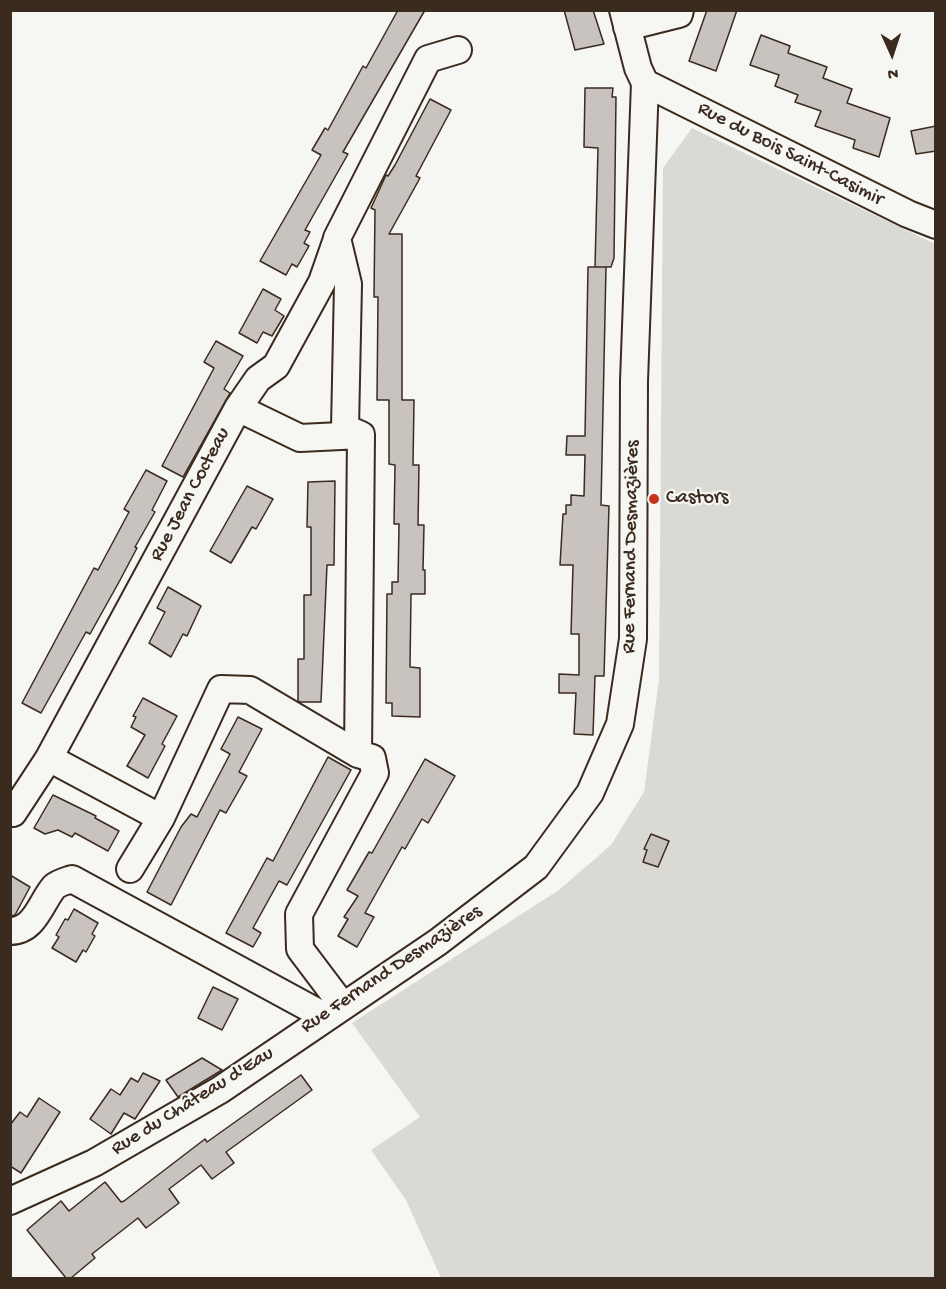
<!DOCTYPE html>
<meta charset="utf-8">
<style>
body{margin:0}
#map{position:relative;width:946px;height:1289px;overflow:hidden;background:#f6f6f2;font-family:"Gochi Hand",sans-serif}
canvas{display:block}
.frame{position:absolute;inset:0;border:12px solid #3b2a1e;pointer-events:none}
.north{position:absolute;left:862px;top:24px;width:60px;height:60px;-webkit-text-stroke:4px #f6f6f2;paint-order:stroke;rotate:177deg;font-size:16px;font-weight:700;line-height:24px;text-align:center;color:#3b2a1e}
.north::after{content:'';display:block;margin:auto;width:21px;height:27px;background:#3b2a1e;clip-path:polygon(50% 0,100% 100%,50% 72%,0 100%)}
</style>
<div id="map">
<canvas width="946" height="1289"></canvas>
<div class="frame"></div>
<div class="north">N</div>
</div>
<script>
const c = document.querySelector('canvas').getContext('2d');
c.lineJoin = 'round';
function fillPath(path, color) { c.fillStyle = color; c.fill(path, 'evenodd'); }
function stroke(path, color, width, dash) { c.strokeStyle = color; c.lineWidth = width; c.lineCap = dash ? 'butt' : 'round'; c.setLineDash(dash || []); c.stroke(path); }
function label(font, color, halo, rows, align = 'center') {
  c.font = font + ' "Gochi Hand",sans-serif'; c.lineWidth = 4.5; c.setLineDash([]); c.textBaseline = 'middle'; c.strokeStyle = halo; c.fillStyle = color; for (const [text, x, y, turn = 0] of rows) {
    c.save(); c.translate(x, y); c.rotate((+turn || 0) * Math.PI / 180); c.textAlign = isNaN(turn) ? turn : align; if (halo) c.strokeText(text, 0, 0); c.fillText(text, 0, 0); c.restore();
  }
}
const green = new Path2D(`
 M692,128l243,116v1034h-494l-35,-78 -35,-50 49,-33 -68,-94 207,-133 52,-45 33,-53 15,-112 4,-512z`);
const building = new Path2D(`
 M398,10h27l-82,142 5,2 -43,76 5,2 -6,11 5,3 -12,21 -5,-3 -6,11 -26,-14 61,-106 -9,-5 13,-22 3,2 35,-64 3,2z
 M564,10h29l11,34 -29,6z
 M707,10h30l-21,61 -27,-10z
 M761,35l29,11 -2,7 39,14 -4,11 29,11 -5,14 43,15 -11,39 -26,-9 2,-8 -40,-14 6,-15 -26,-9 3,-7 -23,-9 4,-11 -29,-10z
 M585,88h28l-1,9h4l-2,161 -3,9h-16h11l-5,238 8,1 -5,170h-9l-2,59 -19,-1 2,-41h-17v-19l20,1v-41h-8l2,-69h-13l3,-51h3v-9h5v-10l13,1 1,-41h-19l1,-19h18l3,-169h7l3,-119 -14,-1z
 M430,99l21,11 -35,66 4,2 -31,56h13v166h12l-1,65h6l-1,60h6l-1,45h2v24h-14l-1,73 10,1v49l-28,-1v-13h-6l1,-109h5v-12h6l1,-58h-5l1,-59 -6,-1v-64h-12l1,-103h-4l1,-87 -4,-2 15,-33 2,1 7,-11z
 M936,126v25l-20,3 -5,-23z
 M263,289l18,10 -6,11 9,6 -12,20 -9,-4 -6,11 -18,-10z
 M216,341l27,15 -19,33 6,4 -47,84 -21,-11 52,-98 -10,-6z
 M146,470l21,11 -15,29 3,2 -20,35 2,1 -18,34 -29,52 -4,-2 -45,81 -19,-10 72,-135 4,2 31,-58 -5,-3z
 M335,481l-1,84h-7l-6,137h-21l-2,-1v-42h6v-64h7v-68h-4l1,-45z
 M247,486l26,13 -17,30 -4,-2 -21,36 -21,-12z
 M168,587l33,19 -14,30 -4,-2 -12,23 -22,-14 16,-31 -8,-4z
 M143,698l34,18 -15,28 3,2 -17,32 -21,-12 18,-31 -14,-8 5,-10 -3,-1z
 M238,717l24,12 -23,43 8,4 -21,37 -6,-3 -49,95 -24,-13 34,-65 10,-13 6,3 33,-63 -9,-5z
 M328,757l23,13 -64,115 -8,-4 -26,47 8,5 -8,14 -27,-14 41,-75 6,3z
 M425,759l30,17 -27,47 -6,-4 -17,30 -3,-2 -37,66 9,4 -17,30 -19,-11 10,-17 -4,-2 14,-21 -11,-6 22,-38 3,1z
 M53,795l43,21 -1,2 24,13 -11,20 -33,-18 -3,4 -14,-7 -13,4 -11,-6z
 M651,834l18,7 -11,26 -15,-5 4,-12 -3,-1z
 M10,875l20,12 -15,28 -5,1z
 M74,909l24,14 -6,11 3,2 -9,16 -3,-2 -7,12 -24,-14 7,-11 -3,-2 9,-16 3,1z
 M213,987l25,12 -16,31 -24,-12z
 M202,1058l20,12 -44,27 -12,-17z
 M143,1073l17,8 -25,38 -11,-6 -13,21 -21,-15 21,-30 9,6 11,-17 7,4z
 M301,1075l11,15 -86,62 8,11 -22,16 -11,-14 -32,24 10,14 -33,25 -8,-10 -46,36 3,4 -24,20h-5l-39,-48 34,-29 8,10 36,-29 16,20 3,-1 81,-62 2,3z
 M39,1098l21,14 -39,61 -11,-7v-41l10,-13 7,5z`);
const minor = new Path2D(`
 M627,27l52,-13 1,-4
 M645,83l263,131 28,11
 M238,408l62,30 61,-3
 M49,758l112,60
 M13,813l36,-55 189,-350 20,-29 18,-13 46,-84 15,-43
 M130,869l31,-51 60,-129 29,1 108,64
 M10,931c25,0 31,-29 44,-44 4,-4 12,-6 18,-8l254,138
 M343,1006l-43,-57 -1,-35 76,-141 -3,-15 -14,-4 3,-319 -16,-7 3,-144 -11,-46 91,-179 30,-9
 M10,1201l84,-38 126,-73 218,-148 98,-75 54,-74 30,-69 13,-85 1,-258 11,-298 -7,-15 -15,-58`);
const markers = [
 [654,499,6,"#c8321e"]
];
const streetNames = [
 ["Rue du Bois Saint-Casimir",790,155,27],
 ["Rue Jean Cocteau",191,495,-62],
 ["Rue Fernand Desmazières",632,547,-89],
 ["Rue Fernand Desmazières",392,970,-34],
 ["Rue du Château d'Eau",193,1102,-32]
];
const poiNames = [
 ["Castors",666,499]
];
fillPath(green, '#dad9d3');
fillPath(building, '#c8c3be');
stroke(building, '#3b2a1e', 1.5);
stroke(minor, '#3b2a1e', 30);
stroke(minor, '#f6f6f2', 26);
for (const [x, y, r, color] of markers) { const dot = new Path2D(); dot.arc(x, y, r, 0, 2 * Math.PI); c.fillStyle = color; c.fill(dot); stroke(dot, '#f6f6f2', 2); }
label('20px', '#3b2a1e', '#f6f6f2', streetNames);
label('20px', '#3b2a1e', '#f6f6f2', poiNames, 'left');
</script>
